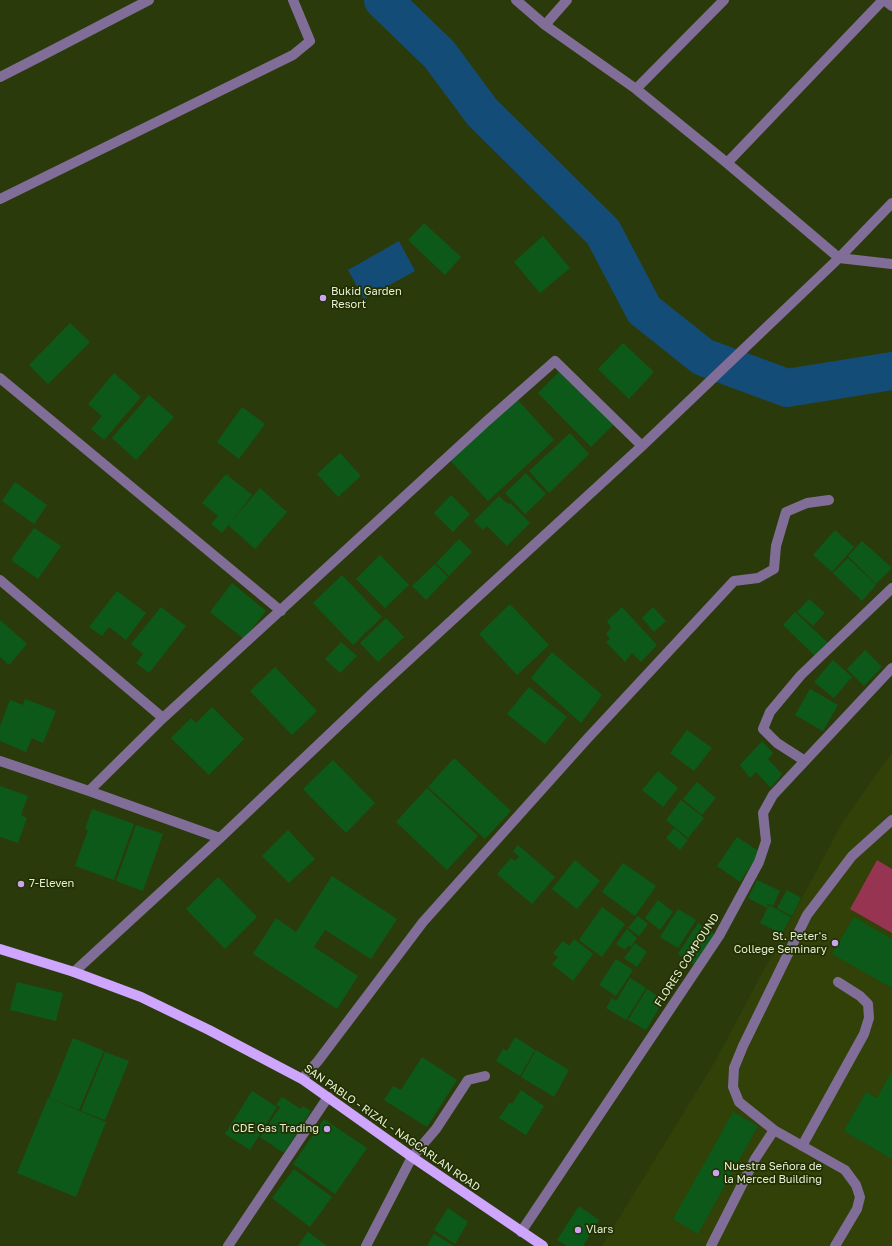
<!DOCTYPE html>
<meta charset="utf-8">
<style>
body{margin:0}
canvas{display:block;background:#2b3a0b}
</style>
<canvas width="892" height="1246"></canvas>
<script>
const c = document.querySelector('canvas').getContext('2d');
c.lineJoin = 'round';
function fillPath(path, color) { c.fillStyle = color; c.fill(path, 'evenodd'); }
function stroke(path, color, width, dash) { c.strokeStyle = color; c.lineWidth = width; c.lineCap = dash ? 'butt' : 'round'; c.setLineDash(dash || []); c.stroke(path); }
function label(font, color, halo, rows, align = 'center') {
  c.font = font + ' "Golos Text",sans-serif'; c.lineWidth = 3.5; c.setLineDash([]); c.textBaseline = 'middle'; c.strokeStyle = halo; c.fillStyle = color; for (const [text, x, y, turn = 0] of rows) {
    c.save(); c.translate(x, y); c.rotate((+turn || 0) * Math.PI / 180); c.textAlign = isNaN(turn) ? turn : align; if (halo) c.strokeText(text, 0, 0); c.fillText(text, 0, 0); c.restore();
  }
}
const built = new Path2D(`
 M892,752v494h-290l114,-186 125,-235z`);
const green = new Path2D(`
 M877,860l15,9v64l-42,-24z`);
const water = new Path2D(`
 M399,241l16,30 -51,28 -16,-29z`);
const river = new Path2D(`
 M383,0l56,54 43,58 121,120 41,78 59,47 84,31 105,-17`);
const building = new Path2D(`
 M424,223l37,34 -16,18 -37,-35z
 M543,236l27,32 -30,25 -26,-31z
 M70,323l20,19 -42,42 -19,-19z
 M623,343l31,29 -25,27 -31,-30z
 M561,370l53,54 -23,23 -53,-54z
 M114,373l27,24 -37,43 -13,-11 11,-13 -14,-12z
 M149,395l25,22 -38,43 -24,-22z
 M517,399l37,41 -66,61 -38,-41z
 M242,407l23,17 -26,35 -22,-17z
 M570,433l19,21 -40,39 -20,-22z
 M340,453l21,23 -23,21 -21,-23z
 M526,473l20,21 -21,20 -20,-21z
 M226,474l26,21 -30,38 -11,-9 7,-8 -16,-13z
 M15,482l32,23 -13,19 -32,-23z
 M260,488l27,24 -32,37 -27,-24z
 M451,495l19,19 -17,18 -19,-19z
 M499,496l9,8 2,-1 20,20 -23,23 -20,-20 -4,4 -9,-9z
 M34,528l27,18 -23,33 -27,-19z
 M835,530l19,17 -22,25 -19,-17z
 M459,539l13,13 -23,24 -13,-13z
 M862,541l30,27 -16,16 -28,-28z
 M380,555l29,30 -24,23 -29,-29z
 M848,558l28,27 -14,16 -29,-28z
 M435,564l13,13 -22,23 -14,-14z
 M342,575l40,42 -29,28 -40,-42z
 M232,583l34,28 -22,28 -34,-27z
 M117,591l29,22 -20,27 -17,-13 -7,9 -13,-9z
 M809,599l16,14 -12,13 -16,-14z
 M510,604l39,41 -32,30 -38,-41z
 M161,607l25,19 -37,47 -13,-10 7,-9 -12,-10z
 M622,607l35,38 -16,17 -9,-9 -7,9 -19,-20 4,-3 -4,-5 5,-6 -4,-7z
 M653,607l13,14 -12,11 -12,-14z
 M795,612l33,31 -13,13 -32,-31z
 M386,618l18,19 -26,25 -18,-19z
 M0,620l27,24 -18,21 -9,-8z
 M341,642l16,14 -17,17 -15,-14z
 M865,650l17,17 -18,19 -17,-17z
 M552,652l50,43 -21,28 -50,-45z
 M833,660l19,17 -18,21 -20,-16z
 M275,667l42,44 -25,24 -42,-44z
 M529,687l38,30 -22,27 -38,-30z
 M810,689l28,16 -15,26 -28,-16z
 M25,699l31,12 -13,32 -11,-5 -6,14 -26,-11v-15l10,-26 13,5z
 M212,707l32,32 -35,36 -38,-37 20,-20 5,5z
 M687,730l25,18 -18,23 -24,-18z
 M762,741l11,12 -5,6 14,15 -11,14 -15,-16 -6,6 -10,-13z
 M454,758l57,53 -26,28 -57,-52z
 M333,760l42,43 -29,30 -43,-44z
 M658,771l20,17 -15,19 -21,-17z
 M697,782l19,16 -14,17 -19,-16z
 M0,786l28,10 -7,19 6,3 -9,25 -18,-6z
 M427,788l51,48 -31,34 -51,-48z
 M681,800l23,18 -16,20 -22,-18z
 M92,809l42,15 -20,56 -39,-14 13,-36 -3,-1z
 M136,825l27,9 -20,57 -27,-10z
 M674,828l14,12 -8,10 -14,-12z
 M288,830l27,29 -26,24 -27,-27z
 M737,837l23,15 -20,30 -23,-16z
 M518,845l37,32 -23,27 -35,-30 14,-16 4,3 4,-4 -6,-6z
 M575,860l25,21 -23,28 -25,-20z
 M623,863l33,23 -21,30 -33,-24z
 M332,876l65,43 -26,40 -46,-29 -11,17 44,29 -21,33 -84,-55 23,-36 20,14z
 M218,877l39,40 -32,32 -39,-40z
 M757,880l23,11 -7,15 -7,-3 2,2 -1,3 -19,-10z
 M787,890l14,8 -9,18 -15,-8z
 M658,900l15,12 -13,18 -15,-12z
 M769,905l22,12 -9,17 -22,-11z
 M602,907l23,17 -23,33 -23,-17z
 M678,909l18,11 -18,28 -18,-11z
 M638,916l10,8 -9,12 -11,-8z
 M854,917l38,22v49l-60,-34z
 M698,923l18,12 -20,31 -18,-12z
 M627,929l10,9 -6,9 -2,-2 -4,5 -9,-6z
 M574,939l19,15 -20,27 -21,-17 6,-7 -5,-4 10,-12 6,5z
 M635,943l12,9 -10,15 -13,-9z
 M616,959l17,11 -17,26 -17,-11z
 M630,978l16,10 -20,32 -20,-12 6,-10 4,3z
 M17,982l46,11 -7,28 -46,-11z
 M647,989l17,11 -18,30 -18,-10z
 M515,1037l20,13 -15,26 -24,-15 7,-12 4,2z
 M73,1038l31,13 -25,59 -30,-12z
 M536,1050l33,20 -15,27 -33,-20z
 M105,1052l24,9 -24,59 -24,-9z
 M422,1057l35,23 -30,47 -43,-27 9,-14 8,4z
 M892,1071v88l-48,-28 22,-39 11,6z
 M521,1090l23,16 -18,29 -27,-17 11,-16 2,2z
 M252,1091l25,16 -27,43 -25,-16z
 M282,1097l19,12 2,-3 8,5 -27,42 -24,-16 20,-30 -4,-2z
 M48,1098l58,24 -30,75 -59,-24z
 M733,1112l25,14 -60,108 -25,-15z
 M324,1119l43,29 -32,46 -42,-30z
 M294,1169l38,28 -22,30 -38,-29z
 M579,1206l20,14 -16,26h-16l-10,-6z
 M448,1208l20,14 -13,22 -21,-14z
 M308,1232l19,14h-29z
 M434,1234l20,12h-27z`);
const minor = new Path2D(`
 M516,0l29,25 91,64 91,74 112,95 53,6
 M884,0l8,6
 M545,25l22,-25
 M0,77l47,-24 102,-53
 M636,89l88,-89
 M727,163l156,-163
 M0,199l293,-144 17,-14 -17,-41
 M0,378l281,233
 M0,580l163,138
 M0,761l89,30 131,47
 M805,761l-28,-18 -14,-14 7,-17 31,-37 91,-87
 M89,791l74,-73 325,-298 67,-59 87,85
 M74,972l146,-134 156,-148 266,-244 197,-188 53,-55
 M302,1079l16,-18 105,-139 164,-183 147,-158 24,-3 16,-9 2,-23 10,-34 21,-9 22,-3
 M774,1130l-35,-28 -6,-15 1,-19 9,-22 64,-131 45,-59 40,-36
 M802,1146l62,-112 5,-16 -1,-14 -8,-8 -22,-14
 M521,1232l198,-296 40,-74 7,-21 -3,-28 10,-18 119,-127
 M228,1246l100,-149
 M366,1246l46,-89 24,-28 32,-49 17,-4
 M711,1246l44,-87 19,-29 71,40 11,15 4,12 -3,12 -22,37`);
const major = new Path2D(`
 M0,949l74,23 67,25 68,33 93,49 110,78 131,89`);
const markers = [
 [323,298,4,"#c7a6ef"],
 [21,884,4,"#c7a6ef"],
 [835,943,4,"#c7a6ef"],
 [327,1129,4,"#c7a6ef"],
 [716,1173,4,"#c7a6ef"],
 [578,1230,4,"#c7a6ef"]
];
const poiNames = [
 ["Bukid Garden",331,292],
 ["Resort",331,305],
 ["7-Eleven",29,884],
 ["St. Peter's",827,937,"right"],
 ["College Seminary",827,950,"right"],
 ["CDE Gas Trading",319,1129,"right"],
 ["Nuestra Señora de",724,1167],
 ["la Merced Building",724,1180],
 ["Vlars",586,1230]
];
const streetNames = [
 ["FLORES COMPOUND",687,960,-57],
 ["SAN PABLO - RIZAL - NAGCARLAN ROAD",392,1128,35]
];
fillPath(built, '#314108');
fillPath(green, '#963452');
fillPath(water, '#134c76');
stroke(river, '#134c76', 38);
fillPath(building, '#0c5919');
stroke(minor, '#816e98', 10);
stroke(major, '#cea6fd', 10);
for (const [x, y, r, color] of markers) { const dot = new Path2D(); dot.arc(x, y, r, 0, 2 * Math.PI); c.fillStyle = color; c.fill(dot); stroke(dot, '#222f00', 1.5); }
label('11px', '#e5efd5', '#222f00', poiNames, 'left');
label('11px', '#e5efd5', '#222f00', streetNames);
</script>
